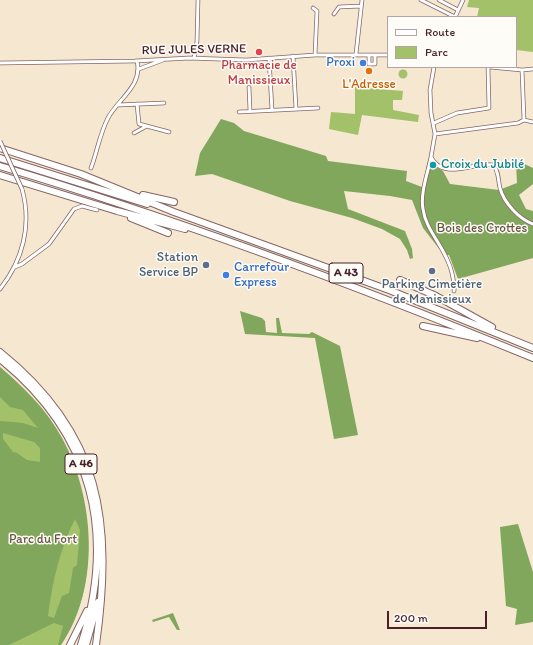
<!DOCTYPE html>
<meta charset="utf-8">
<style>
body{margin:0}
#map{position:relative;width:533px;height:645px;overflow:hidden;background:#f5e7d0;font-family:Itim,sans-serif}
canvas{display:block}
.legend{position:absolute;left:387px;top:16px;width:130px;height:52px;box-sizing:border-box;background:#fdfcf7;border:1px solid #b5a4a5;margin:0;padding:5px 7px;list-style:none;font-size:12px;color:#4a1f2b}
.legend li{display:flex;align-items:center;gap:8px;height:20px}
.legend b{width:20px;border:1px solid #b5a4a5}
.scale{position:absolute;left:387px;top:611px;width:100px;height:18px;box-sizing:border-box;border:2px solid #4a1f2b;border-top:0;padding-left:5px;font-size:12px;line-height:14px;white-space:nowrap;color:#4a1f2b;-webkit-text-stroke:3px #fdfcf7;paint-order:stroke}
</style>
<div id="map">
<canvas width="533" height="645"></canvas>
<ul class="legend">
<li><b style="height:5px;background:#fff"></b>Route</li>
<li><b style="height:11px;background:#a2c169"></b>Parc</li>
</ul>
<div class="scale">200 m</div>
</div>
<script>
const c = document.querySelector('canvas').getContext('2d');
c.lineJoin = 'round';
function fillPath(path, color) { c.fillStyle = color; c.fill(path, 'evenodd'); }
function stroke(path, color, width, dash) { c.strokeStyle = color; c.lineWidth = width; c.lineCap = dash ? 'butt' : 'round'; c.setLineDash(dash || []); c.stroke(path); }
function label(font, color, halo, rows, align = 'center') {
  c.font = font + ' Itim,sans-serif'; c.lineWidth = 3; c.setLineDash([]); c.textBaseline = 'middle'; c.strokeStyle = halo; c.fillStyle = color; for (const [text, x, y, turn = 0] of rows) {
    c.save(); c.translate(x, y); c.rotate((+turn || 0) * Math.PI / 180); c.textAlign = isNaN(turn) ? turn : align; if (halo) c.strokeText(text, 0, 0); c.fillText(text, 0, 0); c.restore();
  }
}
const green = new Path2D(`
 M469,0h64v52l-17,-2v-33h-39l2,-9 -12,-1z
 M398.5 74a4.5 4.5 0 1 1 9 0a4.5 4.5 0 1 1-9 0Z
 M355,87l48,4 -1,9h-9v10l26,5 -1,7 -56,-7 -4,20 -29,-6 2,-17 24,2z
 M0,367c15,14 33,29 45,45 47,62 61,167 16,233h-61z`);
const forest = new Path2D(`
 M221,119l13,4 10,8 82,25 2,5 79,10 -1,10 16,6 6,-26 15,10 7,13 49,6 18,-7 -1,-19 4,-2 13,6v16l-14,11 7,14 7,2v47l-75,21 -9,-24h-5l-21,-27 -11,-28 -22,-4 -46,-5 4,18 57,22 7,18 1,9 -3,1 -3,-9 -7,-11 -18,-10 -30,-11 -62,-17 -78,-27 -17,2 5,-23z
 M240,311l22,7 3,3 1,11 11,1 -1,-15h3l3,15 27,1 3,-2 28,14 18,89 -24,4 -19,-101 -70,-4z
 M0,367c24,20 47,44 62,71 33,60 39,149 -1,207h-3l5,-19 -9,-3 -45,22h-9v-224l23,2 15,5 -15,-18 -13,-3 -10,-10zM3,433l31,9 6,6v14l-13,-2 -10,-7 -4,-1 -10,-13zM75,519l5,11 -3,35 -4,3 -4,25 -7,3 -8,22 -6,-2c4,-33 12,-68 27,-97z
 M518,524l15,48v50l-18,3 2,-16 -11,-3 -6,-79z
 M173,613l7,17h-3l-8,-13 -16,5 -1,-2z`);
const street = new Path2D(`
 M421,0l34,17 8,-17
 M439,0l19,10
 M313,8l4,3 -2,44
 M334,14l5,-7 22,-1
 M356,54l6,-54
 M369,55v9h6v-9
 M293,56l3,53
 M194,58l3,-17 1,-41
 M269,58l3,52
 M0,63l135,-2 54,-3 57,2 69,-5h73
 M434,67l-4,23 1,23 4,21 -4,23c12,24 42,5 62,8 6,5 5,16 7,23 4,15 19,31 33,36
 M490,67l32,3 11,-1
 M139,69l24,-9
 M522,70l2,50
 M249,87l1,24
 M137,104l2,20 30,8
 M118,105l46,-2
 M239,112l79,-4
 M434,123l23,-10 32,-5 -1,-41
 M134,133l11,-6
 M435,134l83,-11 6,-3 9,2
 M431,157c-3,16 -11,36 -8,52 3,23 23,38 29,64 1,6 3,12 2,18
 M91,168c6,-16 9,-35 17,-50 10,-19 35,-32 29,-57
 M15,267l7,-3 27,-20 25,-35 8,-3 15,4
 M0,289c23,-29 32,-64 22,-100`);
const highway = new Path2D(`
 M0,148l81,26 93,38 215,78 144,58
 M0,158l147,46
 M0,166c181,54 358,120 533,192
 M0,175l117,36 68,18
 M143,195l31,7
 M131,218l37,15
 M400,280l36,16 56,31
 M423,326l54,12
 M0,352c102,82 113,170 96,293
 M0,359c93,75 117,174 81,286
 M70,645l17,-34
 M86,645l12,-43`);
const streetBridge = new Path2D(`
 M0,141l22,48`);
const markers = [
 [259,52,4,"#e0444e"],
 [363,63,4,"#3f7fe0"],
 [369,71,4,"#e8710a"],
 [433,165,4,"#0f9aa8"],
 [206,265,4,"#5c6f8a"],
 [432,271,4,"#5c6f8a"],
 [226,275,4,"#3f7fe0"]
];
const shields = [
 [346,273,34],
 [81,464,32]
];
const shieldNames = [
 ["A 43",346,273],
 ["A 46",81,464]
];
const streetNames = [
 ["RUE JULES VERNE",194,50,-1]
];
const shopNames = [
 ["Proxi",355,63],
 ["Carrefour",234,268,"left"],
 ["Express",234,283,"left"]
];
const healthNames = [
 ["Pharmacie de",259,66],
 ["Manissieux",259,81]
];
const foodNames = [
 ["L'Adresse",369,85]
];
const cultureNames = [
 ["Croix du Jubilé",441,165]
];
const parkNames = [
 ["Bois des Crottes",482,229],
 ["Parc du Fort",43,540]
];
const serviceNames = [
 ["Station",198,258],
 ["Service BP",198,273],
 ["Parking Cimetière",432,285,"center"],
 ["de Manissieux",432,300,"center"]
];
fillPath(green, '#a2c169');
fillPath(forest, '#81a75d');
stroke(street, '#866565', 4.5);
stroke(highway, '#866565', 8);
stroke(street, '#fff', 3);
stroke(highway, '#fff', 6);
stroke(streetBridge, '#866565', 4.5, []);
stroke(streetBridge, '#fff', 3);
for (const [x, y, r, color] of markers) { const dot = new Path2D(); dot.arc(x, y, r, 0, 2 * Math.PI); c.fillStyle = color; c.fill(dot); stroke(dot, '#fdfcf7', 1.5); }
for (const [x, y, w] of shields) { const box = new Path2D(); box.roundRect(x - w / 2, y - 10, w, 20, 3); c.fillStyle = '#fdfcf7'; c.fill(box); stroke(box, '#4a1f2b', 1); }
label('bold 12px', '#4a1f2b', null, shieldNames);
label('13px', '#4a1f2b', '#fdfcf7', streetNames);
label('13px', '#366cbe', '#fdfcf7', shopNames, 'right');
label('13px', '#be3a42', '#fdfcf7', healthNames);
label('13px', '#c56008', '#fdfcf7', foodNames);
label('13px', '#0d838f', '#fdfcf7', cultureNames, 'left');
label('13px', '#695841', '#fdfcf7', parkNames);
label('13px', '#4e5e75', '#fdfcf7', serviceNames, 'right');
</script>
